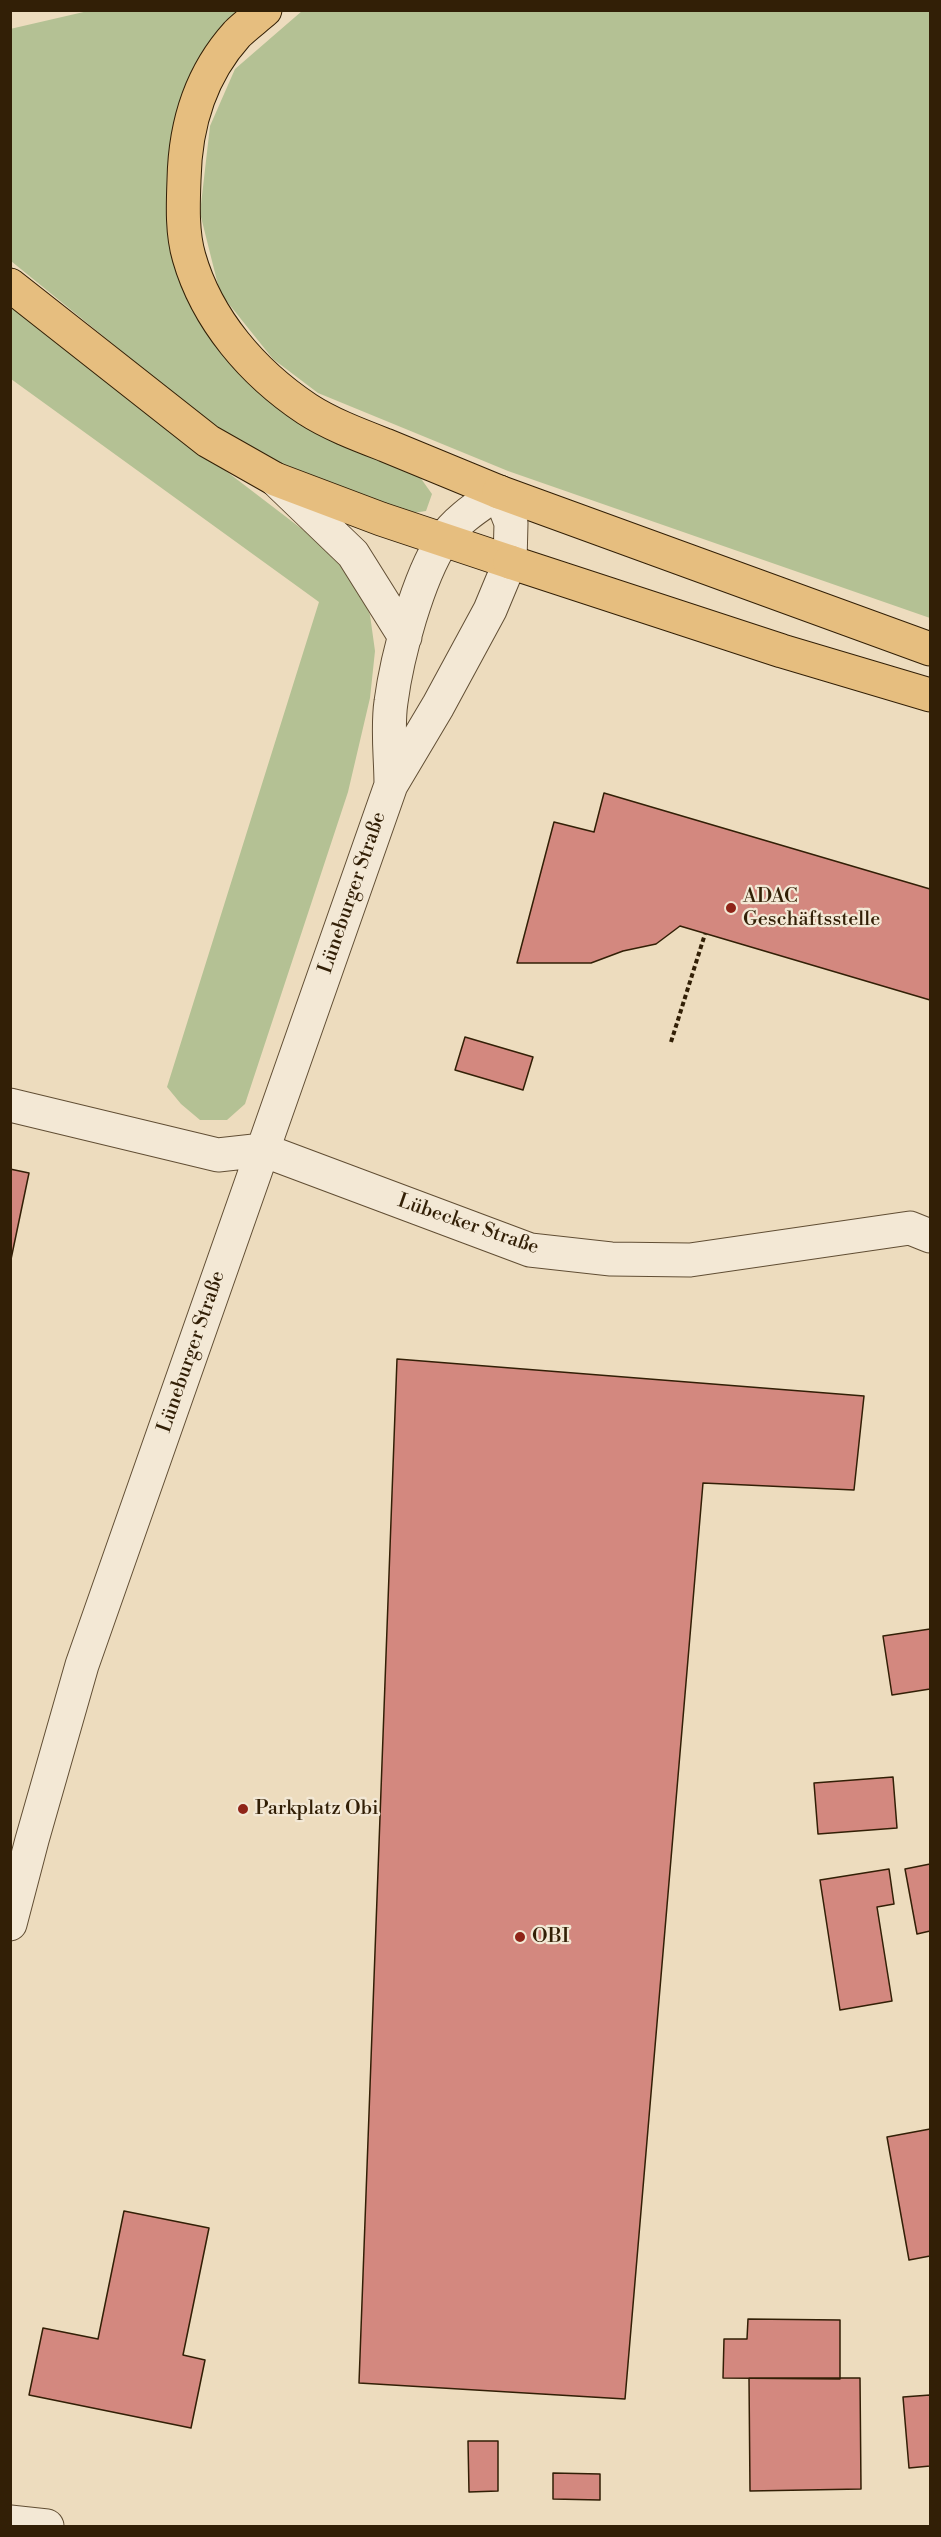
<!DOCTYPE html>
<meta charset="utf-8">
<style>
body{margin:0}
#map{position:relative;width:941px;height:2537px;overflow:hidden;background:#eddcbe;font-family:"Libre Bodoni",serif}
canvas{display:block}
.frame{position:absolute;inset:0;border:12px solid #321f06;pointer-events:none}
</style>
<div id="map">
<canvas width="941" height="2537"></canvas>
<div class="frame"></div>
</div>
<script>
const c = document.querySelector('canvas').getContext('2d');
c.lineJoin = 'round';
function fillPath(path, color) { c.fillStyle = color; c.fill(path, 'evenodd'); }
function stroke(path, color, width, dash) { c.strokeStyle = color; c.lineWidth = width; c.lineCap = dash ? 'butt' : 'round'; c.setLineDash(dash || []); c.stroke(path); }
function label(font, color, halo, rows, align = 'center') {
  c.font = font + ' "Libre Bodoni",serif'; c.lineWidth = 4.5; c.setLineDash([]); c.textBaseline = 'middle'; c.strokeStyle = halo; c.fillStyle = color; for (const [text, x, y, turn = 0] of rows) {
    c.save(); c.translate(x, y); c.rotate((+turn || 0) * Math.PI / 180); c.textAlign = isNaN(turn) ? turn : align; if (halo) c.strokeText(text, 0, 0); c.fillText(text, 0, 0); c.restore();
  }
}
const green = new Path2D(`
 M88,11h158l-77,159 57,185 69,65 56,29 66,24 15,21 -6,17 -20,3 -126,-49 -64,-37 -205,-167 -1,-232z
 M302,11h628v607l-422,-147 -190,-78 -45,-34 -53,-66 -20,-80 10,-87 25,-57z
 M11,296l143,120 178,136 24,28 14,35 5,36 -5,47 -22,94 -103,312 -18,16h-27l-19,-16 -14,-17 152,-485 -308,-223z`);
const building = new Path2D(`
 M604,793l326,96v111l-250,-74 -24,18 -33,7 -32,12h-74l37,-141 40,10z
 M465,1037l68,20 -10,33 -68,-20z
 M10,1169l19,4 -19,91z
 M397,1359l467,37 -10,94 -151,-7 -78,916 -266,-16z
 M930,1629v60l-38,6 -9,-59z
 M893,1777l4,51 -79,6 -4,-51z
 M930,1864v67l-13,3 -12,-65z
 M889,1869l5,35 -17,3 15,94 -52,9 -20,-130z
 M930,2129v127l-21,4 -22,-123z
 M124,2211l85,17 -26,127 22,5 -14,68 -162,-33 14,-67 55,11z
 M748,2319l92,1v59l-117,-1 1,-39h23z
 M749,2378h111l1,111 -111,2z
 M930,2395v71l-21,2 -6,-71z
 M468,2441h30v50l-29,1z
 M553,2473l47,1v26l-47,-1z`);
const path = new Path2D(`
 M671,1042l34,-108`);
const minor = new Path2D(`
 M275,479l78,75 52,83
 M10,1105l208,50 45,-5 267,100 81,9 79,1 220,-32 20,8
 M10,1924l22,-84 50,-175 309,-880 47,-79 52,-96 20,-48 1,-39 -12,-31c-20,14 -42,27 -56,48 -25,38 -46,116 -52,162 -4,26 0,56 0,83
 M10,2522l37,4`);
const major = new Path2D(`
 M265,10c-9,8 -20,16 -28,24 -37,41 -52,93 -53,146 -1,26 -2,53 5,77 18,63 64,116 118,152 23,15 52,26 78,36 38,16 76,31 114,47
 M10,285l198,156 67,38 106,40 129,43`);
const highway = new Path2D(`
 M499,492l431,157
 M510,562l272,89 148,44`);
const markers = [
 [731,908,6,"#8f2418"],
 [243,1809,6,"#8f2418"],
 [520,1937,6,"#8f2418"]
];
const streetNames = [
 ["Lüneburger Straße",353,893,-71],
 ["Lübecker Straße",468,1225,19],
 ["Lüneburger Straße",192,1352,-71]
];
const poiNames = [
 ["ADAC",743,897],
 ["Geschäftsstelle",743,920],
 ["Parkplatz Obi",255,1809],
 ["OBI",532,1937]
];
fillPath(green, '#b4c194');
fillPath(building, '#d3887f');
stroke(building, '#321f06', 1.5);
stroke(minor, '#614e34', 35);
stroke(major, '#321f06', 35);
stroke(highway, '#321f06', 35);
stroke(path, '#321f06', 4, [4.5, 3]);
stroke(minor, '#f3e8d5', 33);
stroke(major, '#e6be7f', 33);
stroke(highway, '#e6be7f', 33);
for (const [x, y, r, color] of markers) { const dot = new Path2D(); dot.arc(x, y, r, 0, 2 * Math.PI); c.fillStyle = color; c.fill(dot); stroke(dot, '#f3e8d5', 2); }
label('20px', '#321f06', '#f3e8d5', streetNames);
label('20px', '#321f06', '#f3e8d5', poiNames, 'left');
</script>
